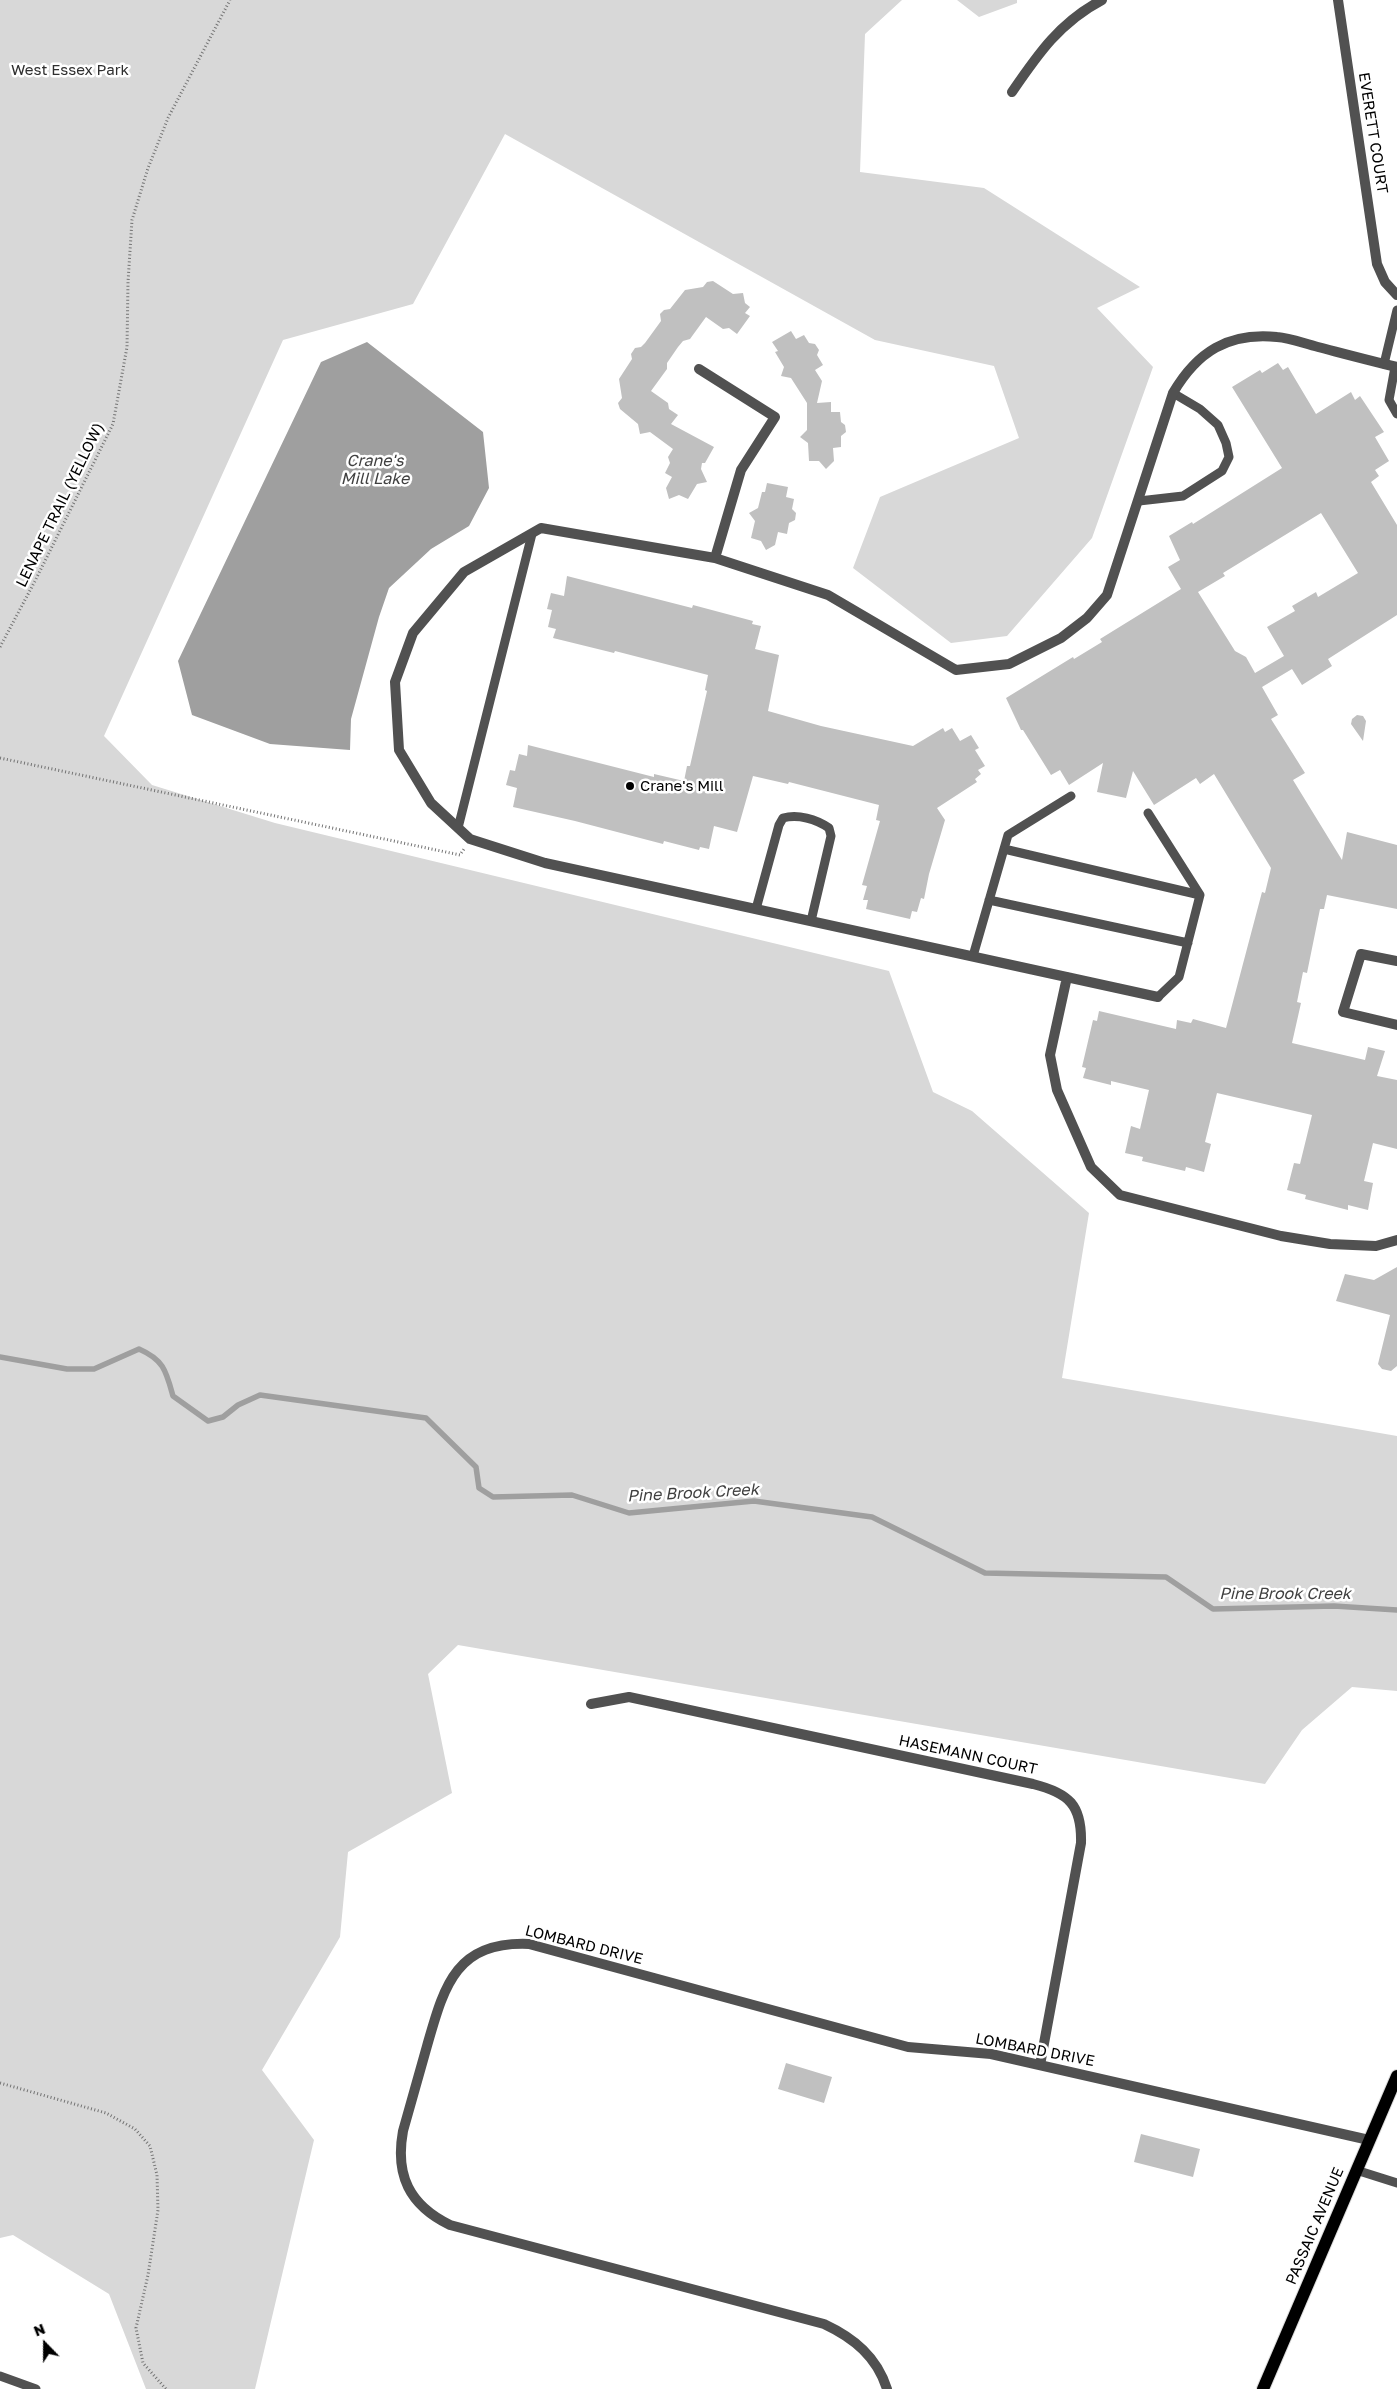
<!DOCTYPE html>
<style>
body{margin:0}
#map{position:relative;width:1397px;height:2389px;overflow:hidden;background:#fff;font-family:"Golos Text",sans-serif}
canvas{display:block}
.north{position:absolute;left:20px;top:2319px;width:50px;height:50px;-webkit-text-stroke:4px #fff;paint-order:stroke;rotate:338deg;font-size:14px;font-weight:700;line-height:20px;text-align:center;color:#000}
.north::after{content:'';display:block;margin:auto;width:18px;height:22px;background:#000;clip-path:polygon(50% 0,100% 100%,50% 72%,0 100%)}
</style>
<div id="map">
<canvas width="1397" height="2389"></canvas>
<div class="north">N</div>
</div>
<script>
const c = document.querySelector('canvas').getContext('2d');
c.lineJoin = 'round';
function fillPath(path, color) { c.fillStyle = color; c.fill(path, 'evenodd'); }
function stroke(path, color, width, dash) { c.strokeStyle = color; c.lineWidth = width; c.lineCap = dash ? 'butt' : 'round'; c.setLineDash(dash || []); c.stroke(path); }
function label(font, color, halo, rows, align = 'center') {
  c.font = font + ' "Golos Text",sans-serif'; c.lineWidth = 5; c.setLineDash([]); c.textBaseline = 'middle'; c.strokeStyle = halo; c.fillStyle = color; for (const [text, x, y, turn = 0] of rows) {
    c.save(); c.translate(x, y); c.rotate((+turn || 0) * Math.PI / 180); c.textAlign = isNaN(turn) ? turn : align; if (halo) c.strokeText(text, 0, 0); c.fillText(text, 0, 0); c.restore();
  }
}
const green = new Path2D(`
 M0,0h902l-37,34 -5,138 124,16 156,99 -43,21 56,59 -61,171 -85,98 -56,7 -98,-75 27,-71 139,-59 -25,-72 -119,-26 -370,-206 -92,170 -130,36 -179,396 48,49 123,38 614,148 44,121 39,19 117,102 -27,165 335,58v255l-45,-4 -50,43 -37,54 -807,-139 -30,29 24,119 -104,59 -8,85 -78,133 52,70 -59,249h-109l-37,-95 -96,-59 -13,3z
 M957,0h60v3l-38,14z`);
const water = new Path2D(`
 M367,342l116,90 6,56 -20,38 -38,23 -42,39 -10,29 -28,102 -1,31 -80,-6 -78,-29 -14,-54 143,-299z`);
const stream = new Path2D(`
 M0,1357l67,12h27l45,-20c25,11 27,22 34,47l35,25 15,-4 15,-12 22,-10 166,23 50,49 3,21 14,9 79,-2 57,18 125,-12 118,16 113,56 181,4 47,32 121,-3 63,4`);
const building = new Path2D(`
 M713,281l20,13 10,-1 2,10 5,4 -5,6 5,3 -13,18 -8,-6 -6,1 -17,-12 -16,22 -7,2 -5,6 -11,16v6l-16,22 17,12 1,6 9,6 -7,9 43,23 -9,16h-3l-1,6 6,13 -10,2 -9,15 -9,-4 -10,4 -3,-11 6,-11 -7,-4 5,-10 -2,-6 5,-8 -23,-17 -10,2 -2,-10 -18,-15 -2,-6 4,-5 -3,-19 13,-20 -1,-5 4,-6 6,-1 4,-4 16,-22 -1,-7 4,-4 6,-1 15,-19 18,-3 4,-5z
 M791,331l5,8 8,-4 5,8 6,1 4,6 -2,5 6,10 -8,5 7,11 -5,22 14,-1v10h9l1,10 4,3 1,7 -5,4v11l-8,1 1,13 -8,8 -7,-8h-10l-1,-18 -8,-6 7,-7v-27l-16,-25 -10,-2 3,-9 -9,-15 3,-1 -6,-9z
 M1278,363l5,7 5,-3 28,47 35,-22 4,8 5,-4 24,36 -9,5 14,24 -14,9 4,6 -8,6 26,43v90l-69,44 4,7 -30,19 -10,-16 -30,18 16,28 -7,4 34,54 -12,7 49,80 5,-28 50,13v64l-70,-14 -3,14h-4l-13,64 -4,-1 -6,30 4,1 -9,40 73,17 3,-13 17,4 -8,25 20,4v69l-24,-6 -9,38 9,2 -5,27 -20,-5v5l-43,-11 1,-4 -19,-5 7,-27 6,1 12,-49 -95,-22 -12,49 6,2 -7,28 -18,-5 -1,4 -43,-10 1,-4 -18,-4 6,-27 9,3 9,-39 -38,-9v4l-28,-7 3,-10 -4,-1 11,-47 4,1 2,-10 77,18 1,-9 14,3 2,-4 33,9 36,-136 3,1 6,-25 -57,-94 -14,10 -4,-6 -42,27 -21,-34 -7,27 -29,-6 6,-29 -34,22 -9,-15 -9,5 -28,-45h-2l-15,-32 67,-41 1,2 28,-17 -2,-3 81,-50 -13,-22 12,-7 -11,-24 23,-14 1,2 89,-56 -50,-81 28,-17 2,3zM1321,513l37,60 -40,24 -2,-5 -24,14 3,5 -28,16 17,29 -29,17 -9,-16 -11,-6 -37,-59 27,-16 -2,-3z
 M767,483l21,4 -2,10 8,2 -2,10 4,4 -1,7 -6,3 -2,11 -9,-2 -3,13 -9,5 -5,-9 -10,-3 4,-17 -6,-8 9,-5 4,-16h3z
 M567,576l125,32 1,-3 60,16 -1,3 9,2 -6,23 24,6 -11,56 53,15 92,20 30,-18 2,4 7,-4 8,13 11,-6 8,13 -4,2 10,16 -7,4 3,4 -6,5 2,3 -40,26 8,12 -16,54 -5,25 -3,-1 -4,14 -5,-1 -2,8 -44,-10 2,-9h-5l4,-14 -5,-1 18,-64 -4,-1 3,-15 -90,-23 -1,2 -35,-8 -16,56 -23,-6 -5,23 -9,-2 -1,3 -35,-9 -1,3 -88,-23 -62,-14 4,-19 -11,-3 4,-15 5,1 4,-17 8,2 1,-11 126,32v-3l30,7 3,-15h3l17,-75 -2,-1 3,-15 -93,-24 -1,2 -61,-15 3,-9 -8,-2 4,-17 -5,-1 4,-16 13,3z
 M1357,715l6,1 3,5 -3,20 -12,-17 1,-5z
 M1397,1267v99l-6,5 -9,-2 -4,-5 12,-49 -54,-14 9,-27 29,6z
 M786,2063l46,14 -8,26 -46,-14z
 M1141,2134l59,15 -7,28 -59,-15z`);
const path = new Path2D(`
 M0,647l35,-66 78,-157 14,-77 1,-65 4,-62 16,-52 20,-50 62,-118
 M0,758l460,97 4,-6
 M0,2083l106,30 29,16 15,17 7,29 1,35 -10,65 -12,53 7,35 23,26`);
const service = new Path2D(`
 M1384,364l13,-54
 M1395,367l-6,33 8,14
 M1139,501l44,-5 39,-25 7,-14 -3,-14 -8,-18 -18,-16 -27,-16
 M1148,813l52,82 -21,82 -21,20
 M458,828l74,-294
 M1004,849l196,46
 M989,900l199,43
 M756,909l23,-84 4,-7c15,-4 33,1 46,10l2,8 -20,85
 M973,956l35,-121 63,-39
 M1356,2170l41,13
 M0,2376l36,13`);
const minor = new Path2D(`
 M1338,0l39,264 8,18 12,13
 M1012,92c26,-38 48,-70 90,-92
 M699,369l76,48 -34,53 -26,88
 M1397,961l-36,-7 -18,58 54,13
 M1067,977l-17,78 7,35 34,77 29,28 161,41 49,8 46,2 21,-6
 M1158,997l-613,-134 -75,-24 -39,-36 -32,-53 -4,-68 18,-49 51,-61 77,-44 174,30 113,37 128,75 53,-6 52,-26 26,-20 20,-23 66,-202c24,-41 55,-61 104,-56 14,1 28,7 41,10 27,7 53,14 79,20
 M591,1704l38,-7 404,87c36,9 49,21 48,59l-41,222
 M887,2389c-10,-32 -33,-51 -63,-65l-374,-99c-41,-20 -55,-50 -47,-94 8,-28 16,-57 24,-85 17,-59 28,-105 102,-102l379,103 83,7 378,86`);
const primary = new Path2D(`
 M1263,2389l134,-313`);
const markers = [
 [630,786,5,"#000"]
];
const parkNames = [
 ["West Essex Park",70,70]
];
const streetNames = [
 ["EVERETT COURT",1373,133,81],
 ["LENAPE TRAIL (YELLOW)",60,505,-64],
 ["HASEMANN COURT",968,1755,12],
 ["LOMBARD DRIVE",584,1945,14],
 ["LOMBARD DRIVE",1035,2050,11],
 ["PASSAIC AVENUE",1315,2226,-67]
];
const poiNames = [
 ["Crane's Mill",640,786]
];
const waterNames = [
 ["Crane's",375,461],
 ["Mill Lake",375,479],
 ["Pine Brook Creek",693,1493,-3],
 ["Pine Brook Creek",1285,1594]
];
fillPath(green, '#d8d8d8');
fillPath(water, '#9f9f9f');
stroke(stream, '#9f9f9f', 5.5);
fillPath(building, '#c0c0c0');
stroke(primary, '#dbdbdb', 14);
stroke(path, '#737373', 3, [1, 2.5]);
stroke(service, '#515151', 9);
stroke(minor, '#515151', 10);
stroke(primary, '#000', 12);
for (const [x, y, r, color] of markers) { const dot = new Path2D(); dot.arc(x, y, r, 0, 2 * Math.PI); c.fillStyle = color; c.fill(dot); stroke(dot, '#fff', 2); }
label('15px', '#2f2f2f', '#fff', parkNames);
label('15px', '#000', '#fff', streetNames);
label('15px', '#000', '#fff', poiNames, 'left');
label('italic 16px', '#404040', '#fff', waterNames);
</script>
